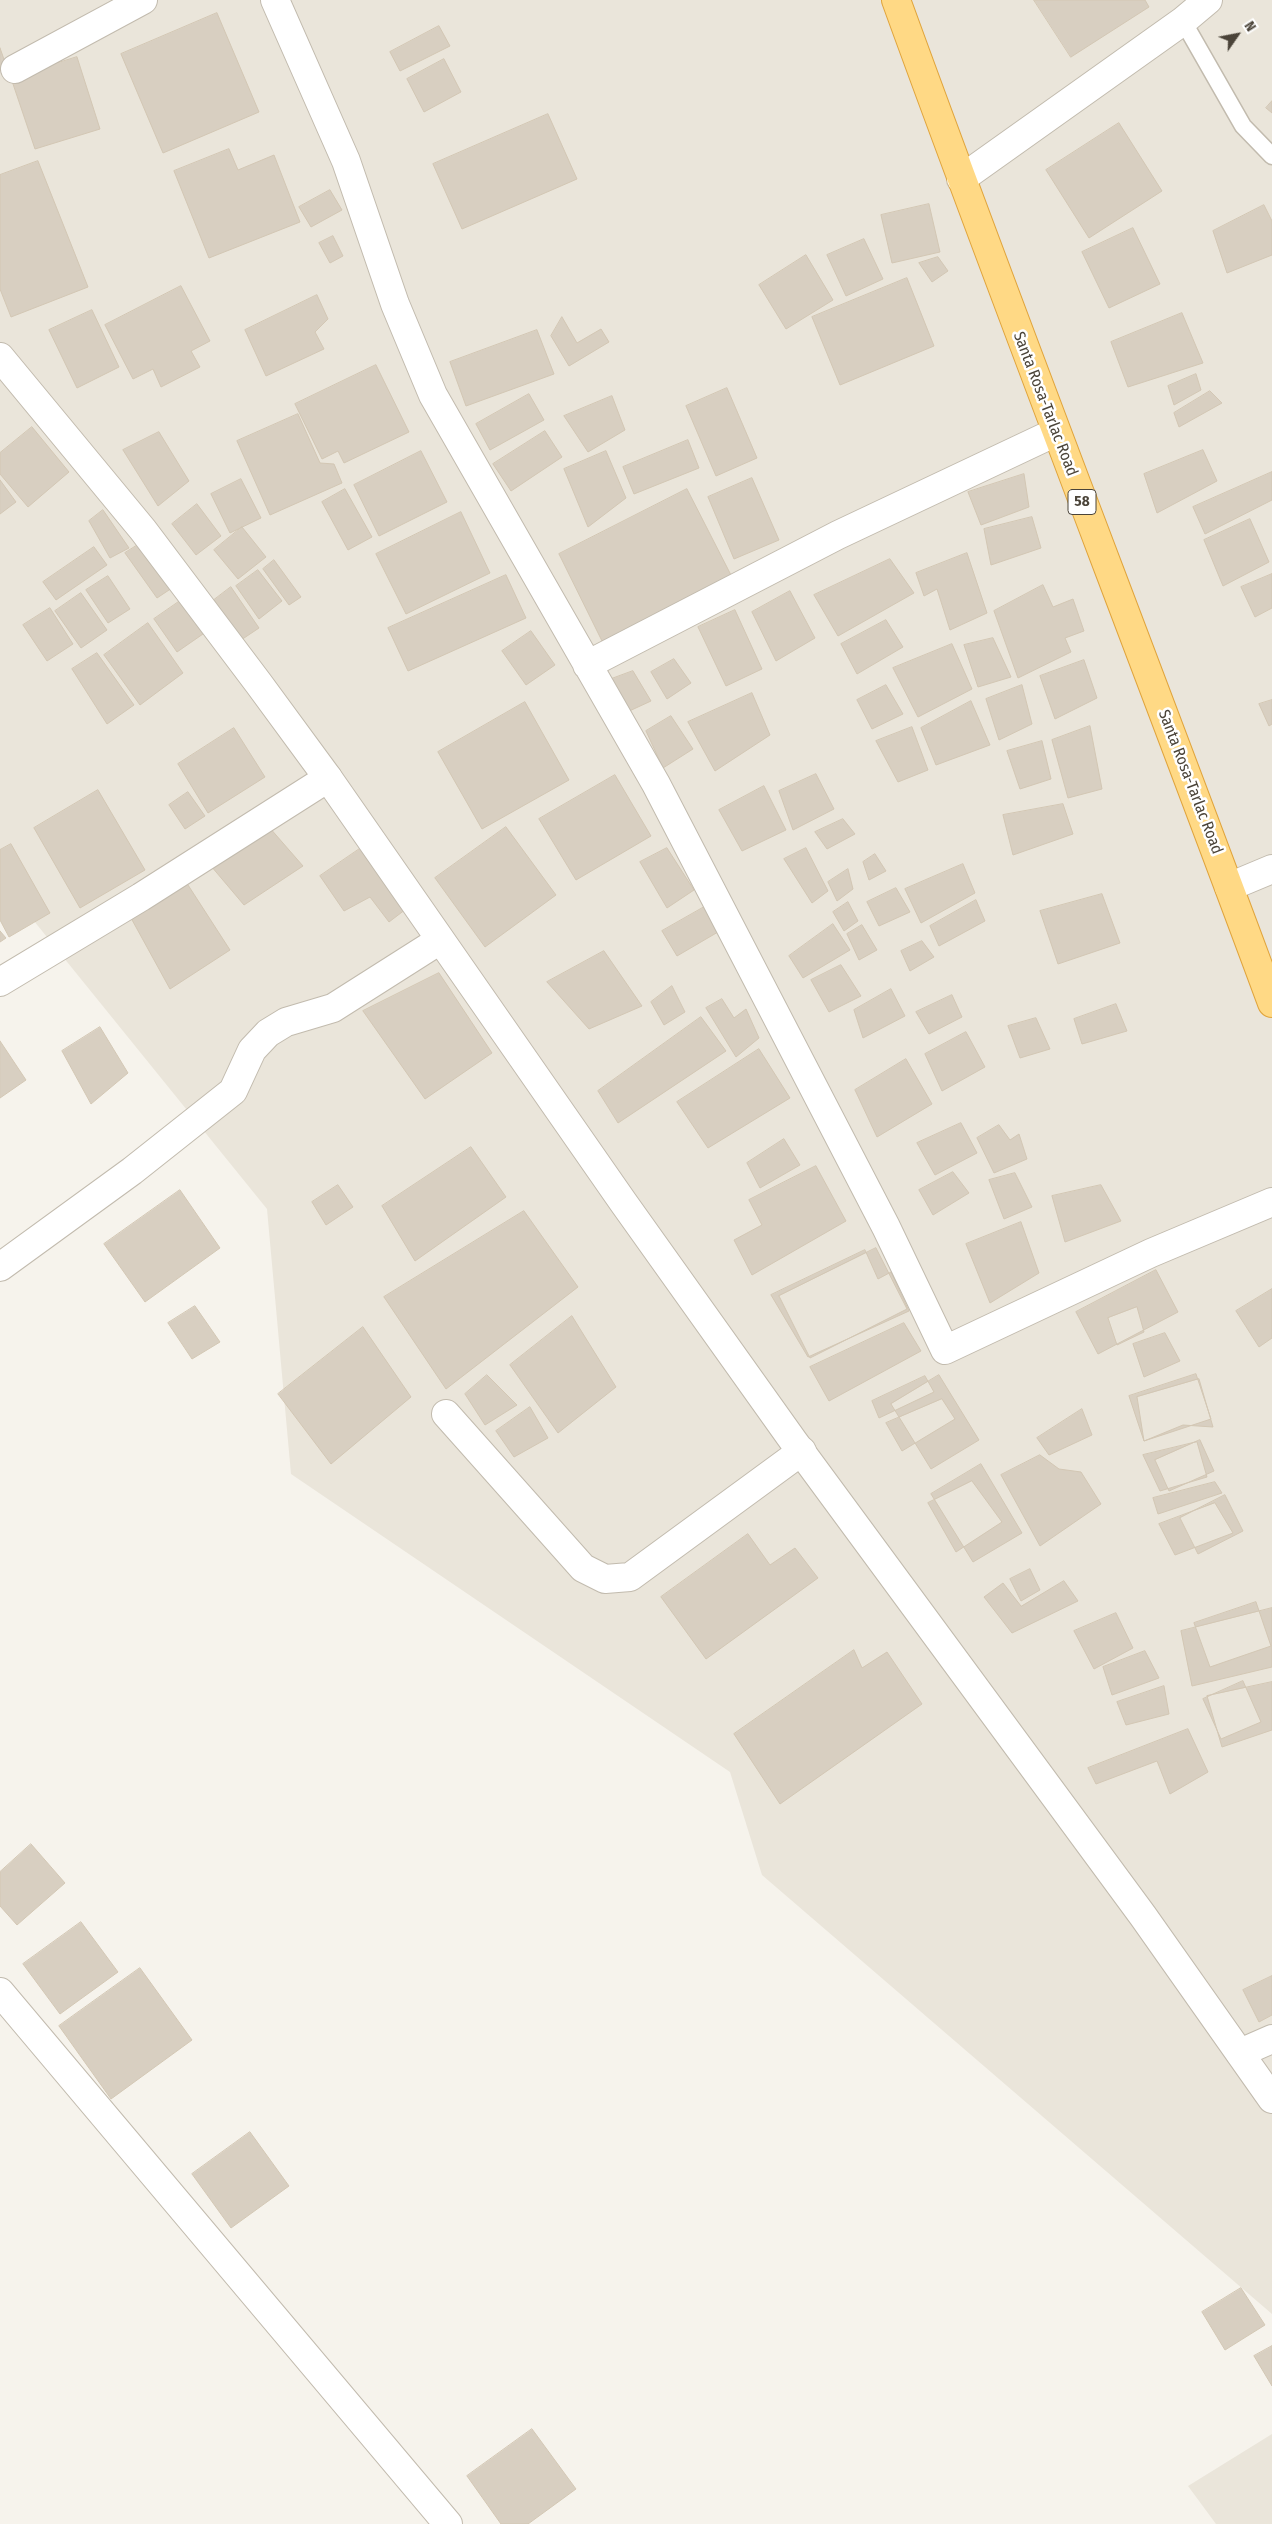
<!DOCTYPE html>
<style>
body{margin:0}
#map{position:relative;width:1272px;height:2524px;overflow:hidden;background:#f6f3ec;font-family:"Fira Sans Condensed",sans-serif}
canvas{display:block}
.north{position:absolute;left:1212px;top:10px;width:50px;height:50px;-webkit-text-stroke:4px #fff;paint-order:stroke;rotate:57deg;font-size:14px;font-weight:700;line-height:20px;text-align:center;color:#4b4439}
.north::after{content:'';display:block;margin:auto;width:18px;height:22px;background:#4b4439;clip-path:polygon(50% 0,100% 100%,50% 72%,0 100%)}
</style>
<div id="map">
<canvas width="1272" height="2524"></canvas>
<div class="north">N</div>
</div>
<script>
const c = document.querySelector('canvas').getContext('2d');
c.lineJoin = 'round';
function fillPath(path, color) { c.fillStyle = color; c.fill(path, 'evenodd'); }
function stroke(path, color, width, dash) { c.strokeStyle = color; c.lineWidth = width; c.lineCap = dash ? 'butt' : 'round'; c.setLineDash(dash || []); c.stroke(path); }
function label(font, color, halo, rows, align = 'center') {
  c.font = font + ' "Fira Sans Condensed",sans-serif'; c.lineWidth = 5; c.setLineDash([]); c.textBaseline = 'middle'; c.strokeStyle = halo; c.fillStyle = color; for (const [text, x, y, turn = 0] of rows) {
    c.save(); c.translate(x, y); c.rotate((+turn || 0) * Math.PI / 180); c.textAlign = isNaN(turn) ? turn : align; if (halo) c.strokeText(text, 0, 0); c.fillText(text, 0, 0); c.restore();
  }
}
const residential = new Path2D(`
 M0,0h1272v2314l-510,-439 -32,-103 -439,-298 -24,-265 -267,-330z
 M1272,2434v90h-56l-28,-38z`);
const building = new Path2D(`
 M1034,0h111l4,7 -78,50z
 M217,13l42,99 -96,41 -42,-99z
 M439,26l11,20 -50,25 -10,-19z
 M0,48l7,20 -7,2z
 M77,57l23,72 -65,20 -24,-71z
 M444,59l17,33 -37,20 -17,-33z
 M1272,101v12l-6,-5z
 M548,114l29,65 -115,50 -29,-65z
 M1119,123l43,68 -73,47 -43,-68z
 M229,149l9,21 36,-15 26,67 -91,36 -35,-87z
 M38,161l50,126 -77,30 -11,-28v-114z
 M330,190l12,20 -31,17 -12,-20z
 M929,204l11,48 -48,11 -11,-48z
 M1264,205l8,16v34l-45,18 -14,-42z
 M1133,228l27,56 -51,24 -27,-56z
 M333,236l10,20 -13,7 -11,-20z
 M864,239l19,40 -37,17 -19,-41z
 M806,255l27,45 -47,29 -27,-44z
 M938,257l10,14 -16,11 -13,-19z
 M907,278l27,68 -94,39 -28,-68z
 M181,286l29,55 -19,10 9,16 -39,20 -8,-18 -20,10 -28,-54z
 M317,295l11,24 -13,13 9,17 -58,27 -21,-46z
 M92,310l27,57 -42,21 -28,-58z
 M1182,313l21,50 -75,24 -17,-45z
 M562,317l15,26 24,-14 8,13 -40,24 -18,-30z
 M537,330l17,44 -88,32 -16,-44z
 M376,365l33,67 -65,31 -6,-12 -16,8 -27,-55z
 M1196,374l5,16 -27,15 -6,-19z
 M727,388l30,70 -41,18 -30,-70z
 M1210,391l12,12 -43,24 -5,-14z
 M529,394l15,26 -54,30 -14,-26z
 M612,396l13,34 -37,22 -24,-36z
 M298,414l22,49 14,1 8,19 -72,32 -33,-74z
 M32,427l37,45 -41,35 -28,-33v-21z
 M545,431l17,26 -51,34 -18,-27z
 M159,432l30,49 -31,25 -35,-56z
 M688,440l11,28 -65,26 -11,-27z
 M1203,450l14,31 -60,32 -13,-39z
 M421,451l26,51 -68,34 -25,-51z
 M606,451l20,47 -38,29 -24,-58z
 M1272,472v28l-67,34 -12,-27z
 M1024,474l5,33 -48,18 -13,-33z
 M752,478l27,62 -45,19 -26,-62z
 M241,479l20,39 -31,15 -19,-39z
 M0,480l16,22 -16,12z
 M345,489l27,48 -24,13 -26,-48z
 M687,489l46,90 -129,66 -45,-91z
 M197,504l24,32 -25,19 -24,-31z
 M103,510l26,38 -19,10 -21,-37z
 M461,512l29,61 -84,41 -30,-60z
 M1032,517l9,31 -50,17 -7,-36z
 M1250,519l19,43 -46,24 -19,-46z
 M242,527l24,30 -28,22 -24,-29z
 M141,543l31,45 -15,10 -32,-45z
 M94,547l13,18 -51,35 -13,-18z
 M967,553l20,60 -37,17 -13,-41 -13,7 -8,-23z
 M890,559l24,34 -76,43 -24,-41z
 M274,560l27,37 -12,8 -26,-36z
 M258,570l24,31 -23,18 -23,-33z
 M1272,574v34l-17,9 -14,-30z
 M506,575l20,43 -118,53 -20,-43z
 M108,576l22,33 -22,14 -22,-33z
 M1043,585l10,22 20,-8 11,32 -19,7 6,14 -53,26 -24,-67z
 M231,587l28,41 -18,12 -27,-40z
 M790,591l25,47 -39,23 -24,-49z
 M81,593l26,37 -26,18 -26,-37z
 M180,601l23,33 -26,18 -23,-33z
 M50,608l23,36 -26,17 -24,-36z
 M735,610l27,59 -36,17 -28,-59z
 M886,620l17,27 -46,27 -16,-30z
 M148,623l35,50 -43,32 -36,-50z
 M531,631l24,34 -29,20 -24,-34z
 M993,638l18,39 -33,10 -14,-42z
 M952,644l20,45 -54,28 -25,-49z
 M97,653l37,52 -27,19 -35,-55z
 M674,659l17,24 -24,16 -16,-27z
 M1084,660l13,38 -42,21 -15,-43z
 M633,671l18,30 -26,12 -19,-32z
 M886,685l17,29 -31,15 -15,-29z
 M1022,685l10,39 -33,16 -13,-41z
 M752,693l18,42 -55,36 -27,-49z
 M1272,700v24l-3,2 -10,-22z
 M971,701l19,44 -54,20 -15,-37z
 M525,702l44,78 -87,49 -44,-77z
 M671,716l22,33 -30,19 -17,-37z
 M1090,726l12,63 -34,9 -16,-58z
 M912,727l16,43 -30,12 -22,-41z
 M234,728l31,49 -57,36 -30,-49z
 M1042,741l9,38 -31,10 -13,-38z
 M816,774l18,35 -41,21 -14,-39z
 M615,775l36,61 -75,44 -37,-61z
 M764,786l22,44 -44,21 -23,-41z
 M98,790l47,80 -65,38 -46,-80z
 M188,792l17,24 -20,13 -16,-24z
 M1063,804l10,30 -60,21 -10,-40z
 M843,819l12,15 -28,15 -12,-17z
 M269,827l34,39 -59,39 -33,-39z
 M506,827l50,68 -71,52 -50,-69z
 M11,844l39,69 -41,24 -9,-17v-70z
 M361,848l49,58 -21,16 -19,-25 -26,14 -24,-35z
 M667,848l27,42 -27,18 -27,-46z
 M806,848l22,43 -16,12 -28,-44z
 M875,854l11,17 -17,9 -6,-18z
 M963,864l12,29 -54,30 -16,-34z
 M848,869l5,20 -16,12 -9,-19z
 M188,885l42,65 -60,39 -39,-71z
 M896,888l14,24 -31,14 -12,-24z
 M1102,894l18,49 -62,21 -18,-53z
 M976,900l9,21 -46,25 -9,-20z
 M848,902l10,19 -14,10 -11,-19z
 M706,906l12,26 -41,24 -15,-25z
 M833,924l17,26 -47,28 -14,-22z
 M862,925l15,25 -18,10 -12,-26z
 M0,931l6,7 -6,4z
 M922,941l12,16 -24,14 -9,-20z
 M604,951l38,55 -53,23 -42,-47z
 M841,965l20,31 -32,16 -18,-32z
 M439,973l53,80 -67,46 -62,-88z
 M672,986l13,26 -21,13 -13,-23z
 M891,989l14,27 -42,22 -9,-28z
 M952,995l10,22 -33,17 -13,-22z
 M722,999l12,19 12,-9 13,29 -23,19 -30,-49z
 M1116,1004l11,27 -45,13 -8,-25z
 M701,1017l25,34 -108,72 -20,-32z
 M1036,1018l14,31 -30,9 -12,-32z
 M100,1027l28,46 -37,31 -29,-53z
 M966,1032l19,35 -43,24 -17,-37z
 M0,1041l26,39 -26,18z
 M759,1049l31,49 -82,50 -31,-46z
 M906,1059l26,45 -55,33 -22,-47z
 M961,1123l16,30 -42,22 -18,-32z
 M999,1125l11,15 9,-6 8,25 -33,14 -17,-35z
 M784,1139l16,26 -40,23 -13,-25z
 M471,1147l35,50 -91,64 -33,-55z
 M816,1166l30,55 -94,54 -18,-35 28,-15 -13,-25z
 M953,1172l16,21 -36,22 -14,-25z
 M1015,1173l17,34 -28,12 -15,-39z
 M338,1185l15,22 -27,18 -14,-23z
 M1101,1185l20,36 -56,21 -13,-46z
 M180,1190l40,58 -75,54 -41,-58z
 M524,1211l54,76 -132,102 -62,-92z
 M1021,1222l18,51 -49,30 -24,-59z
 M876,1248l31,61 -97,49 -31,-62z
 M865,1250l13,29 13,-7 18,39 -101,46 -37,-62z
 M1156,1270l22,42 -80,42 -22,-42z
 M1272,1289v49l-13,9 -23,-36z
 M195,1306l25,36 -28,17 -24,-36z
 M1137,1307l7,25 -27,13 -9,-27z
 M572,1316l44,71 -58,46 -48,-68z
 M904,1323l17,28 -92,50 -19,-34z
 M363,1327l48,70 -80,67 -53,-70z
 M1165,1333l15,28 -36,16 -11,-33z
 M1196,1374l15,45 -67,22 -15,-45z
 M487,1375l30,30 -32,20 -20,-31z
 M939,1375l40,65 -48,29 -40,-65z
 M925,1376l9,16 -55,26 -7,-17z
 M1199,1379l14,48 -30,-2 -39,16 -7,-44z
 M942,1399l13,20 -53,32 -16,-28z
 M530,1407l18,31 -34,19 -18,-26z
 M1082,1409l10,26 -43,20 -12,-17z
 M1200,1440l14,31 -45,20 -14,-31z
 M1197,1442l10,35 -47,14 -17,-36z
 M1040,1455l19,14 22,3 20,32 -61,42 -39,-71z
 M981,1464l41,69 -49,29 -42,-68z
 M972,1481l30,41 -46,30 -28,-49z
 M1215,1482l7,11 -64,21 -5,-16z
 M1225,1495l18,36 -45,23 -18,-36z
 M1215,1503l18,30 -58,22 -16,-31z
 M748,1534l22,31 25,-17 23,30 -112,81 -45,-62z
 M1030,1569l10,21 -19,11 -11,-22z
 M1064,1581l14,20 -66,32 -28,-36 19,-14 18,23z
 M1256,1602l15,44 -61,21 -16,-44z
 M1272,1608v59l-80,19 -11,-55z
 M1116,1613l17,35 -39,21 -20,-38z
 M854,1650l8,18 25,-16 35,52 -142,100 -46,-70z
 M1145,1651l14,27 -47,17 -9,-28z
 M1243,1681l18,41 -40,17 -18,-40z
 M1272,1682v48l-50,17 -15,-51z
 M1164,1686l5,28 -43,11 -9,-23z
 M1188,1729l20,43 -38,22 -13,-33 -61,23 -8,-16z
 M31,1844l34,39 -48,42 -17,-19v-34z
 M81,1922l37,50 -58,42 -37,-50z
 M140,1968l52,72 -81,59 -52,-73z
 M1272,1976v39l-13,7 -16,-32z
 M250,2132l39,54 -58,42 -39,-54z
 M1241,2288l24,37 -40,25 -23,-38z
 M1272,2346v40l-18,-30z
 M532,2429l44,60 -48,35h-27l-34,-48z`);
const service = new Path2D(`
 M1183,21l60,105 29,30`);
const minor = new Path2D(`
 M275,0l71,161 49,143 38,91 223,389 230,443 59,123 206,-97 121,-51
 M15,69l128,-69
 M961,179l222,-158 25,-21
 M587,665l251,-130 218,-103
 M1229,887l43,-18
 M0,982l141,-85 187,-119
 M0,1267l132,-96 101,-80 19,-41 16,-17 18,-11 47,-14 107,-68
 M446,1414l137,154 22,11 25,-2 172,-126
 M0,1992l448,532
 M1240,2053l32,-14`);
const tertiary = new Path2D(`
 M0,357l143,173 116,154 69,94 295,424 171,240 349,474 129,183`);
const trunk = new Path2D(`
 M896,0c122,336 252,668 376,1003`);
const shields = [
 [1082,502,28]
];
const shieldNames = [
 ["58",1082,502]
];
const streetNames = [
 ["Santa Rosa-Tarlac Road",1045,404,69],
 ["Santa Rosa-Tarlac Road",1190,782,69]
];
fillPath(residential, '#eae5da');
fillPath(building, '#d8cfc1');
stroke(building, '#d3c7b4', 1);
stroke(service, '#c2bbae', 19);
stroke(minor, '#c2bbae', 30);
stroke(tertiary, '#c2bbae', 30);
stroke(trunk, '#e0a43c', 30);
stroke(service, '#fff', 16);
stroke(minor, '#fff', 28);
stroke(tertiary, '#fff', 28);
stroke(trunk, '#ffd985', 28);
for (const [x, y, w] of shields) { const box = new Path2D(); box.roundRect(x - w / 2, y - 12.5, w, 25, 4); c.fillStyle = '#fff'; c.fill(box); stroke(box, '#4b4439', 1); }
label('bold 15px', '#4b4439', null, shieldNames);
label('16px', '#4b4439', '#fff', streetNames);
</script>
